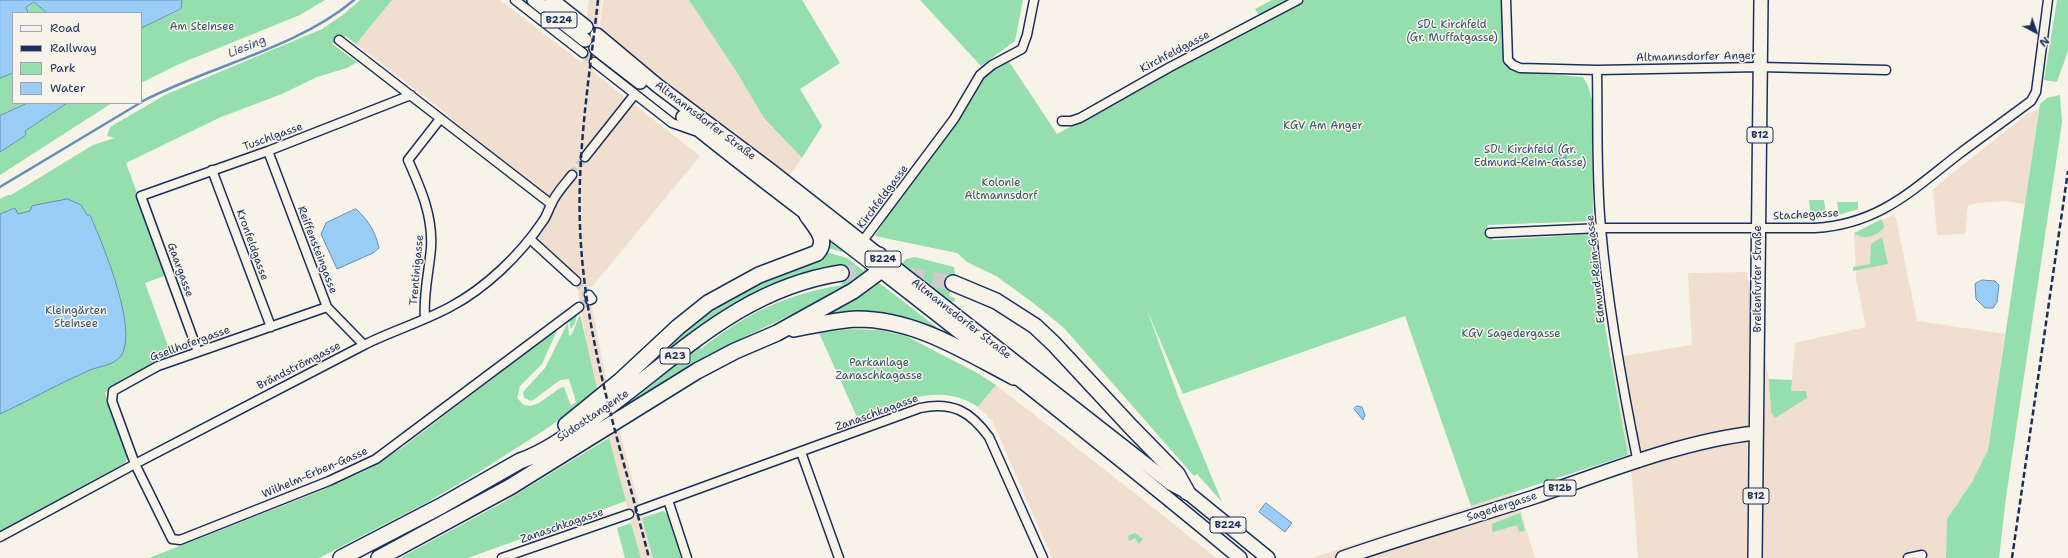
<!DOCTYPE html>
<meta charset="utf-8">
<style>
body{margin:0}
#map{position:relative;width:2068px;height:558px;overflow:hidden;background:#f7f3e8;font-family:"Shantell Sans",sans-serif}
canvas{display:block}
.legend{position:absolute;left:12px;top:12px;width:130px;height:92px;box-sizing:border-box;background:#f7f3e8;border:1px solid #9fa5b1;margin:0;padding:5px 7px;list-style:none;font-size:12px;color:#1b2f5e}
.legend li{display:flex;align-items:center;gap:8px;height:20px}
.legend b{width:20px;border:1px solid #9fa5b1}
.north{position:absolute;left:2016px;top:12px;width:40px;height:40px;-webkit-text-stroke:3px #f7f3e8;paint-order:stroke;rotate:139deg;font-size:11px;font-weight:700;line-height:16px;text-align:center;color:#1b2f5e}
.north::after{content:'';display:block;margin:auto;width:14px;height:18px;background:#1b2f5e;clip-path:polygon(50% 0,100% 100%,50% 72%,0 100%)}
</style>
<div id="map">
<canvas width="2068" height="558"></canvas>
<ul class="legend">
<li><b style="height:5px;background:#f7f3e8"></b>Road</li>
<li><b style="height:5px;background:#1b2f5e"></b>Railway</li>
<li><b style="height:11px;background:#95dead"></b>Park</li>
<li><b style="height:11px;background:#99cdf6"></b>Water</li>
</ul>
<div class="north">N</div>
</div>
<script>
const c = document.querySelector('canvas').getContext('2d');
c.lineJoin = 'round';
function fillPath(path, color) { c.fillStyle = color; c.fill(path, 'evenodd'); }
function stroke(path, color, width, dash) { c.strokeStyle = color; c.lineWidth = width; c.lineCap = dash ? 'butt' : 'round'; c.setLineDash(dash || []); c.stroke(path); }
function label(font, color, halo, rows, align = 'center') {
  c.font = font + ' "Shantell Sans",sans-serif'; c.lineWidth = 3; c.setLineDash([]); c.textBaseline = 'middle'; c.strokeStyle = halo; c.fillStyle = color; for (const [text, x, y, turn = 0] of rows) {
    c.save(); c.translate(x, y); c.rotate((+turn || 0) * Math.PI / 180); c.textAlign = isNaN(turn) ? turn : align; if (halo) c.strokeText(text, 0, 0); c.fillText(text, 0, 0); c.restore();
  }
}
const built = new Path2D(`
 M392,0h108l82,63 7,-63h12l-8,72 107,84 -109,132 -3,-2 18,93 47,179h-12l-50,-187 -16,-98 -40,-37 21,-32 -126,-103 -74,-57z
 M603,0h86l47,71 28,47 38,40 -13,18 -190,-143z
 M2039,109l-14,95 -21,-3 -27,2 -9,3 -3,28 -28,1 -4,-46 94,-75z
 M1895,214l22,107 88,13 -17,116 -16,32 -25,37 -1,39h-308l-6,-81 -21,-119 81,-13 -4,-72 59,-1 22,107 2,33 4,6 31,-27h-15l4,-48 71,-16 -10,-49 -2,-44z
 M996,385l150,117 70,56h-164l-60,-138 -14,-13z
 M1515,492l20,66h-223z`);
const green = new Path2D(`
 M182,0h143l-25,15 -121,49 -38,19v-55l40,-18z
 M360,0h32l-36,44 -10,-8 -14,8 25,18 -10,6 -30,9 -35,17 -61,23 -95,46 41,112 -22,8 27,74c-18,7 -56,22 -67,36l22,65 -2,5 -125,68v-332l8,-4h3l82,-50 22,-7 -8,-2 3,-9 55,-32 157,-66 22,-15z
 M519,0h8l55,43 -1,5z
 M689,0h113l38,63 -40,26 22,37 -20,32 -38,-40 -28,-47z
 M920,0h103l-8,41 -34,25z
 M1272,0h21l-32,18 -6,-9z
 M1302,0h203l1,61 4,8 7,3 66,5 5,9 4,14 1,121 -106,4 6,15 101,-6 10,87 24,134 -157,51 -66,-190 -222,78 -36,-84 31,86 44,106 -25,-28 -3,2 -130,-148 -32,-26 -36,-26 -29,-14 -10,-9 -82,-17 18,-29 89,-131 26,-16 49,74z
 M2057,0h11v51l-11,31 -13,-2z
 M34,2l13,11h-19l-2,-6z
 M13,73v30h15l-28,13v-38z
 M2060,95l2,27 -56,375 -7,61h-53l1,-39 25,-37 16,-32 52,-346 7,-6z
 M67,103h45l-112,72v-23l26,-17 -1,-4z
 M1809,200h15l2,17 -15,1z
 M1837,202h21v7l-19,6z
 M1882,219l2,8c-6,9 -21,14 -30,6z
 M1882,237l6,27 -35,7v-4l17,-3 1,-20z
 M830,239l40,29h-4l-20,-15 -18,-5z
 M826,252l21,6 21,16c-45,30 -96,48 -144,73 -37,19 -71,42 -106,64l-2,-2 82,-64 3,4c44,-35 85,-55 141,-64l-3,-19c-22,4 -44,9 -65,17 -56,23 -101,66 -147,103l-3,-2 99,-86 68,-29 21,-6z
 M915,257l39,10 1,9 -6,20 6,2 -1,4h-8l-46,-36 6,-7z
 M878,282l61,47 2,3 -107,-18 -1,-3z
 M577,314l-2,9 -4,6 -2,-8z
 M580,314l17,75 -14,14 -37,26 -67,43 -55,32 -105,54h-170l164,-64 54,-24 36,-23 96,-73v-4l39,-30 9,-3 13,-13 -18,40 -22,22 -3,12 7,7 7,1 8,-3 21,-15 4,-1 7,19 5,-4 -7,-23 -9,1 -28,21 -8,-3 -1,-6 22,-24 23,-46 1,14 3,-2z
 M850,329l29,1 27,6 73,38 17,11 -18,22c-39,-27 -81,-3 -121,10l-38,-84z
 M1769,379l23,1 -1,11h15l1,7 -32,20 -4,-6z
 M609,438l17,63 -158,57h-68l102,-55z
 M663,511l4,3 14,44h-28l-11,-40z
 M1520,513l5,18 -6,1 -2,-7 -24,7v6l-1,-14z
 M631,523l10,35h-16l-8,-30z
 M1135,533l8,6 -4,5 -4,-6 -6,3 -1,-5z`);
const water = new Path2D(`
 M0,0h182l-1,9 -40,19v-15h-94l-13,-11 -8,5 2,6h-15v60l-13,5z
 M28,103h39l-42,28 1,4 -26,17v-36z
 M1560,143h6v15h-6z
 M68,199l13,6 6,10h3c11,25 53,123 28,144 -8,7 -18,7 -28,11 -30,13 -60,30 -90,44v-200l15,-6 3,6 12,-3 2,-5z
 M356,209c13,12 19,22 23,39l-6,5 -36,16 -16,-35 5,-11z
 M1982,280l13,1 4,4 -2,17 -4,6h-8l-9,-9 -1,-15z
 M1357,406l5,1 3,8 -2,5 -9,-11z
 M1266,503l26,20 -7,9 -26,-20z`);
const stream = new Path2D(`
 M141,102c68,-36 155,-53 213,-102
 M0,187l140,-84`);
const streetTunnel = new Path2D(`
 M583,53l11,9
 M572,175l13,-18
 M576,281l13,14
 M579,307l11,-7`);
const highwayTunnel = new Path2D(`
 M841,273l51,-2 61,12`);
const street = new Path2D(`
 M515,0l68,53
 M1506,0l2,60 5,5 7,3 77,2 163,-3 126,3
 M339,40l212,164
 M594,62l78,61 23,8
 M1597,70c1,53 -1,106 4,158 7,79 21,157 37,235
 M1062,121h9l9,-3 90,-51 128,-67
 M268,151l59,156 37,38
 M585,157l50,-63
 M212,170l59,157
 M1490,233l111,-5h214c64,-4 96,-37 144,-74 24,-18 48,-35 72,-53l5,-9 12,-92
 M530,239l46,42
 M862,242l92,-123 26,-44 12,-10 30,-16 5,-14 7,-35
 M589,295l3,4 -2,1
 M327,307l-169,59 -45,25 -1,10 23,63 37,75 8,1 149,-59 47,-22 203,-152
 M425,318c-2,-23 4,-46 6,-70 2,-32 -10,-59 -23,-88l32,-41
 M198,352l-57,-156 127,-45 143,-56
 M801,452l38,106
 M668,500l19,58
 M640,510l280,-102c32,-7 50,3 69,29l54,121
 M0,537l135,-73 229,-119c28,-14 58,-23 86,-38 36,-19 70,-52 93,-86 4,-5 5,-11 8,-16 4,-11 14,-21 21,-30
 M502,558l127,-44
 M1908,558l14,-3`);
const primary = new Path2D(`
 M534,0l51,40
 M552,0l34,27
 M597,35l61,51 112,84 400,313 17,9 81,66
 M596,48l44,34
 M683,117c67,55 137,106 206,160 118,92 236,185 351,281
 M1343,558c63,-22 127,-40 191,-61 69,-24 148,-56 221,-64
 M1755,558l6,-558`);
const highway = new Path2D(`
 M953,283l43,18 39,25 19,18 78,84 45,46 10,18
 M794,329c21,-4 42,-9 63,-10 58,0 107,32 157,58
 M566,425l54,-44 58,-54 30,-24 51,-28 58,-22c12,-13 -2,-26 -10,-38
 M341,558l100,-52 79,-45c26,-9 50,-27 73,-43 81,-57 144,-129 248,-145
 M379,558l131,-71 187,-116 38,-20 42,-18 76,-42 23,-17 3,-8v-11`);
const rail = new Path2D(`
 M598,0c-9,81 -23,163 -17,245 7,106 42,210 68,313
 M2012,558l56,-387`);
const shields = [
 [559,20,36],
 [1760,135,26],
 [883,259,36],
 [675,356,30],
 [1560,488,32],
 [1756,496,26],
 [1228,525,36]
];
const shieldNames = [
 ["B224",559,20],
 ["B12",1760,135],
 ["B224",883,259],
 ["A23",675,356],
 ["B12b",1560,488],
 ["B12",1756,496],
 ["B224",1228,525]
];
const parkNames = [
 ["SDL Kirchfeld",1452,25],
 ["(Gr. Muffatgasse)",1452,38],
 ["Am Steinsee",202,27],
 ["KGV Am Anger",1323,126],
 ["SDL Kirchfeld (Gr.",1530,150],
 ["Edmund-Reim-Gasse)",1530,163],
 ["Kolonie",1001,183],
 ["Altmannsdorf",1001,196],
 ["Kleingärten",76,311],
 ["Steinsee",76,324],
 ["KGV Sagedergasse",1511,334],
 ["Parkanlage",879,363],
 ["Zanaschkagasse",879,376]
];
const streetNames = [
 ["Kirchfeldgasse",1175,52,-28],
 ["Altmannsdorfer Anger",1696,57,-1],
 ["Altmannsdorfer Straße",705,121,37],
 ["Tuschlgasse",273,137,-20],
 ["Kirchfeldgasse",883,197,-53],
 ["Stachegasse",1806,215,-3],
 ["Kronfeldgasse",252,245,70],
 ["Reiffensteingasse",317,250,69],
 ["Edmund-Reim-Gasse",1596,269,-96],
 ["Gaargasse",180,270,70],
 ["Trentinigasse",417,270,-85],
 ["Breitenfurter Straße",1758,279,-90],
 ["Altmannsdorfer Straße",961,319,38],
 ["Gsellhofergasse",190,344,-20],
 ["Brändströmgasse",299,366,-27],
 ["Zanaschkagasse",877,413,-20],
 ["Südosttangente",593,416,-34],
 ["Wilhelm-Erben-Gasse",315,473,-23],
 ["Sagedergasse",1502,507,-18],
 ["Zanaschkagasse",562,526,-19]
];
const waterNames = [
 ["Liesing",247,47,-22]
];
fillPath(built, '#f0decf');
fillPath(green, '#95dead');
fillPath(water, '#99cdf6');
stroke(water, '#678eb9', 1);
stroke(stream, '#678eb9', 2.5);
stroke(streetTunnel, '#cbcccc', 8, [8, 4]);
stroke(highwayTunnel, '#cbcccc', 15, [15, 8]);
stroke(street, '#1b2f5e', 11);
stroke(primary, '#1b2f5e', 16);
stroke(highway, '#1b2f5e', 18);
stroke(street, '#f7f3e8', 8);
stroke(primary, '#f7f3e8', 13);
stroke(highway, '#f7f3e8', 15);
stroke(rail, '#1b2f5e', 2.5, [6, 3]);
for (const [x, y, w] of shields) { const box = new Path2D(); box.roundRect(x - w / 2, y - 8, w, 16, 3); c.fillStyle = '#f7f3e8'; c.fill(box); stroke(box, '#1b2f5e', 1); }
label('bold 10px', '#1b2f5e', null, shieldNames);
label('11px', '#33526e', '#f7f3e8', parkNames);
label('11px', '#1b2f5e', '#f7f3e8', streetNames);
label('italic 12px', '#3a5684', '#f7f3e8', waterNames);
</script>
